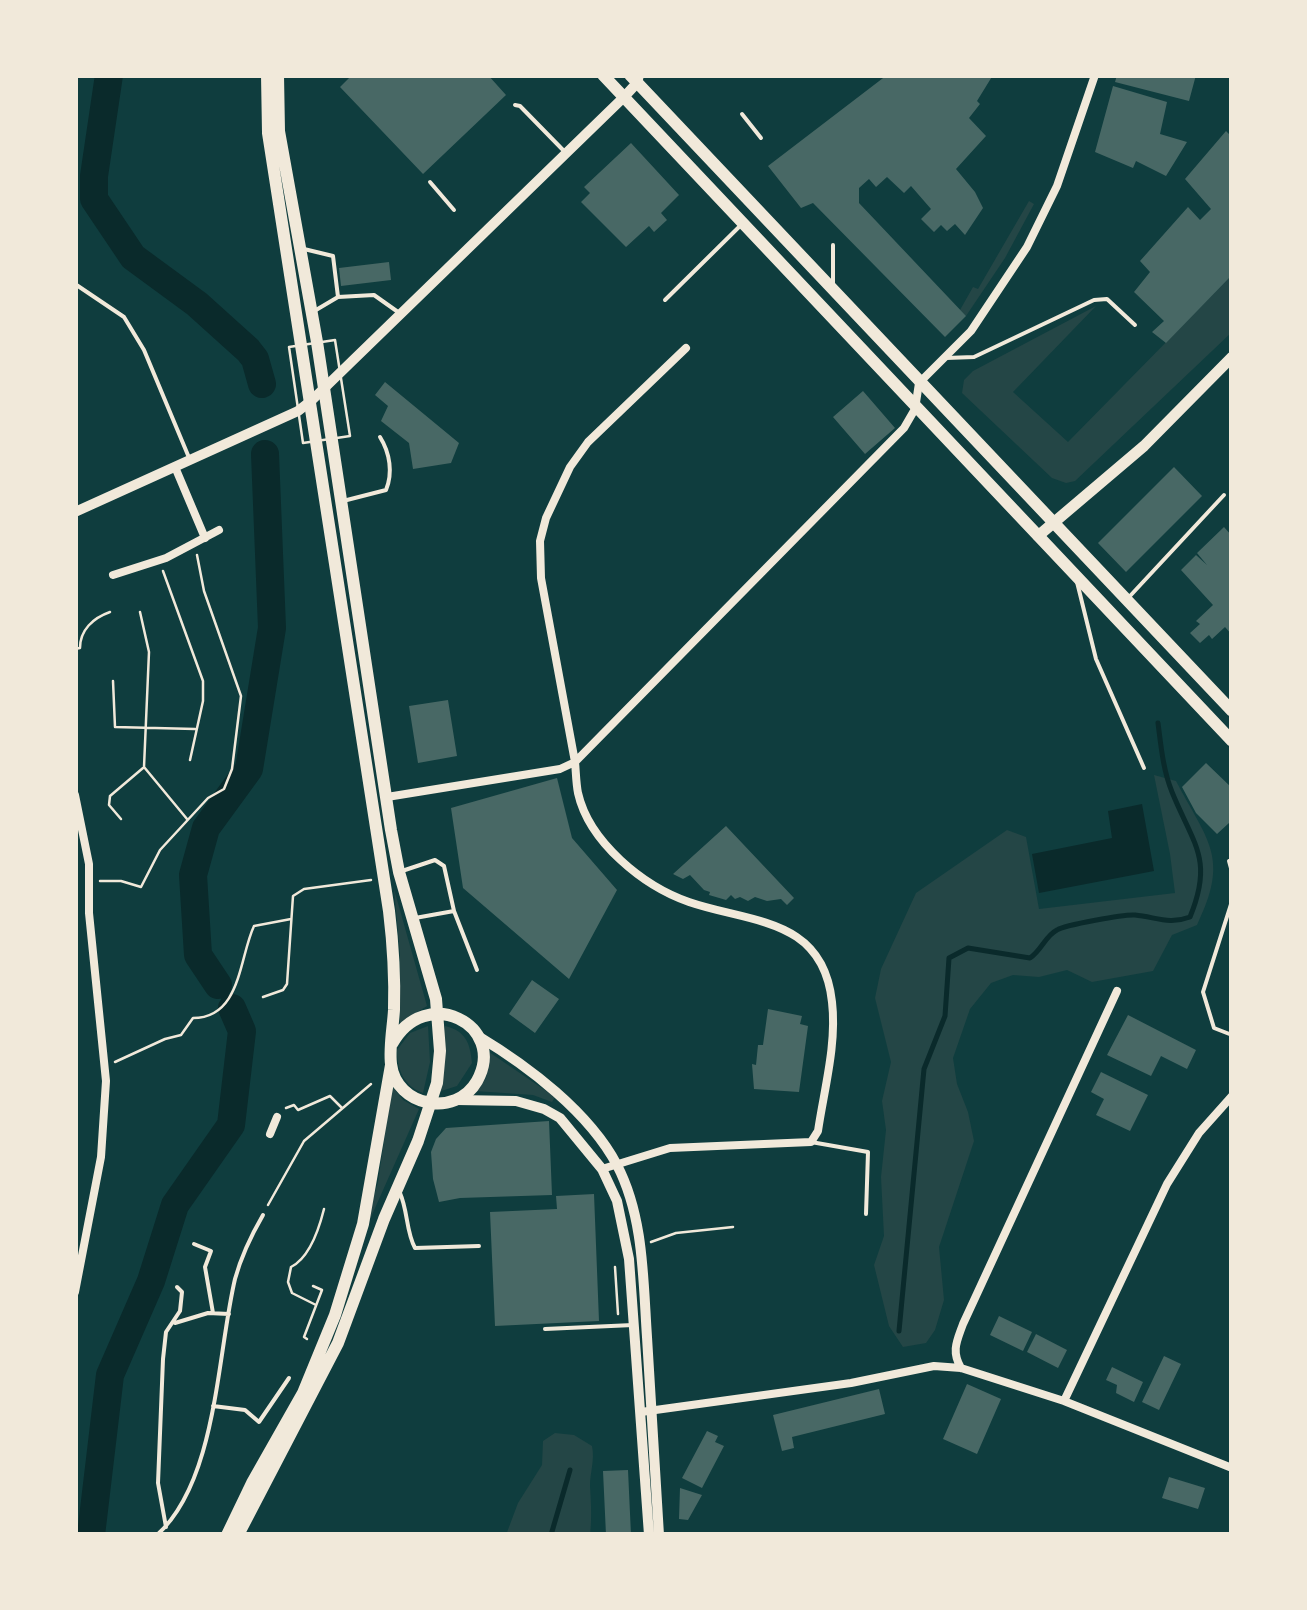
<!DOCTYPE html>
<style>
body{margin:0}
#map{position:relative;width:1307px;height:1610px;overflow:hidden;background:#0f3d3e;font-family:Jost,sans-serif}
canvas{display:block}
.frame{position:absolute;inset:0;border:78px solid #f1e9da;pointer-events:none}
</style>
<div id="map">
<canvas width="1307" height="1610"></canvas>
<div class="frame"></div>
</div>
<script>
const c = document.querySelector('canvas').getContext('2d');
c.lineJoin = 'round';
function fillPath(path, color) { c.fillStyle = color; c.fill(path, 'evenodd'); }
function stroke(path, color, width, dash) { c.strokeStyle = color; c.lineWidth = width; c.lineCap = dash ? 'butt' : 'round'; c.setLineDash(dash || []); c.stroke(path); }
const green = new Path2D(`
 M1029,201l5,3 -29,54 -39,58 -6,-6 13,-23 5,2z
 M1232,275v57l-157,149 -9,2 -14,-5 -90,-85 2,-13 9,-9 123,-65 -83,86 55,50z
 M1154,775l22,6c32,61 54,76 21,144l-25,10 -19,36 -61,11 -25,-12 -28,7 -26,-2 -22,8 -21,26 -17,49 4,26 11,28 6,29 -35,106 5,53 -9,30 -9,13 -23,4 -14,-21 -15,-61 10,-29 -3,-59 5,-47 -4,-29 9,-39 -16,-64 6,-29 35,-76 91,-63 19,7 13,72 136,-16 -5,-39z
 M394,889l33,117 -27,17v-69z
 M428,1026l2,36 -7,31c-19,-7 -26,-23 -26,-43l13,-17z
 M445,1026c21,5 25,17 27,37l-15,23 -19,6z
 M489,1052l66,45 -3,5 -19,-7 -58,-4 11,-13z
 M392,1086l11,14 16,9 -59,133 18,-60z
 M555,1433l19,2 18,11c3,14 -2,26 -2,40 1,17 2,32 0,49h-84l12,-32 24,-38 1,-24z`);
const water = new Path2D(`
 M1142,804l12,67 -115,22 -7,-39 80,-16 -4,-27z`);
const stream = new Path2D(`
 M899,1331l25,-262 21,-53 4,-58 19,-10 62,10c12,-8 15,-22 27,-28 8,-5 68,-16 78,-15 21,2 34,10 55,2 24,-58 3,-73 -18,-125 -9,-22 -11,-46 -14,-69
 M551,1535l19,-65`);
const river = new Path2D(`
 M109,75l-15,101v23l39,58 64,47 51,46 7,9 7,25
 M218,985l-20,-30 -5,-80 13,-47 43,-59 23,-141 -7,-174
 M91,1535l19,-160 41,-94 24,-76 56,-80 11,-94 -10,-23`);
const building = new Path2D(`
 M352,75h136l18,20 -83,79 -83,-87z
 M887,75h106l-16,26 3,3 -11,14 17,18 -30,33 19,23 8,16 -18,27 -10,-11 -8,7 -6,-6 -7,7 -13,-13 10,-10 -20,-23 -7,7 -17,-16 -11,10 -7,-8 -10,9v15l107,113 -21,21 -132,-134 -12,5 -33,-42z
 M1117,75h79l-7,26 -74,-19z
 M1113,86l54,16 -7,32 27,8 -21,34 -30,-15 -3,7 -38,-16z
 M1226,131l6,6v138l-66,68 -14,-11 12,-11 -30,-29 16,-20 -10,-11 48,-54 12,13 11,-11 -26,-30z
 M631,143l48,52 -18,18 6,7 -13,12 -5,-6 -23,21 -45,-45 9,-9 -6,-6z
 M389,262l2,18 -50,6 -2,-18z
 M385,382l74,61 -8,20 -38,6 -4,-26 -28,-22 7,-15 -13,-11z
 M863,391l32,37 -30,26 -32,-37z
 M1174,467l28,29 -76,76 -28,-29z
 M1224,527l8,9v99l-7,-8 -13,12 -3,-4 -9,8 -10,-10 10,-9 -4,-3 17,-16 -32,-35 15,-15 11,10 -10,-12z
 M448,700l9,56 -39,7 -9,-57z
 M1206,763l26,25v38l-3,-3 -12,11 -21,-21 -14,-26z
 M557,778l15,60 45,52 -48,89 -106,-91 -12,-80z
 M726,826l68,72 -7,7 -6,-6 -14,2 -12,-4 -7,4 -8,-4 -5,2 -4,-4 -5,5 -17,-5 1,-3 -6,-2 -14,-15 -7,4 -10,-5z
 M532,980l27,19 -24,34 -26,-19z
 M768,1009l34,7 -2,8 8,2 -9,66 -45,-3 -2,-25 4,1 2,-20h5z
 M1128,1015l68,35 -9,19 -26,-13 -10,20 -44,-21z
 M1101,1072l47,23 -18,36 -34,-16 8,-16 -13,-7z
 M549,1121l3,74 -92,3 -21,4 -6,-23 -2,-27 5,-13 10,-11z
 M594,1194l5,127 -104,5 -5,-114 67,-3 -1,-13z
 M999,1316l33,16 -9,19 -33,-16z
 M1036,1334l31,16 -9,18 -31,-16z
 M1164,1356l17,8 -22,46 -17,-8z
 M1112,1367l31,15 -9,20 -18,-9 1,-8 -11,-5z
 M967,1384l34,15 -24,55 -34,-15z
 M879,1389l6,25 -93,23 2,11 -12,3 -9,-36z
 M707,1431l11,5 -3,6 9,4 -22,42 -20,-10z
 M628,1470l3,65h-25l-3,-64z
 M1169,1477l36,11 -7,21 -36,-11z
 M680,1488l22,7 -14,25 -9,-1z`);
const path = new Path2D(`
 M335,340l15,96 -47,7 -14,-96z
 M163,571l40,110v20l-13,59
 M140,612l9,40 -5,115 43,52
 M75,649l5,-1c0,-18 13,-30 30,-36
 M113,681l2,46 80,2
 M121,819l-12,-14 1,-9 33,-28
 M100,881h21l20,6 19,-37 48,-52 16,-9 8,-20 9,-73 -37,-105 -7,-36
 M263,997l20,-7 4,-6 6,-88 11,-7 67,-9
 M115,1062l50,-23 16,-4 12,-17c48,0 46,-60 61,-92l37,-7
 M286,1108l8,-3 4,5 32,-14 12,12
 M268,1205l36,-64 67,-57
 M651,1242l25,-9 57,-6
 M615,1267l3,47
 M316,1305l-24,-12 -4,-11 3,-15c18,-9 28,-38 33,-58
 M307,1339l-3,-2 18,-47 -9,-4`);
const service = new Path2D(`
 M515,105l5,1 43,44
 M742,114l19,24
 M430,182l24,28
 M833,245v38
 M304,249l29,7 5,41 -22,13
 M75,284l49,33 20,33 46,110
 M338,297l36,-2 24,17
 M665,300l77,-76
 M946,358l28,-1 120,-57 13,-1 28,26
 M343,501l43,-11c7,-17 4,-37 -6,-53
 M1077,582l19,77 48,109
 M1130,596l94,-101
 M1229,861l3,11
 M402,871l33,-11 9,6 10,45 23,59
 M1232,901l-29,91 11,36 18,7
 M415,918l39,-7
 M811,1142l57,10 -2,62
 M400,1193c8,18 6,39 15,55l64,-2
 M194,1244l17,7 -6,16 8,46
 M175,1323l33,-10 21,1
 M545,1329l88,-4
 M213,1406l32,4 14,12 30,-44
 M166,1527l-8,-44 5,-124 3,-27 14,-21 2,-19 -5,-5
 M157,1535c60,-54 60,-180 78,-256 6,-22 17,-45 28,-64`);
const minor = new Path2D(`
 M175,467l30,71
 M113,575l53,-17 53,-28
 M75,795l14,69v49l17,168 -5,76 -26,135
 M387,797l173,-28 15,-7 329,-334 11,-19 4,-26 52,-52 56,-84 30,-61 38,-111
 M270,1134l7,-17
 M602,1169l68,-21 141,-6 7,-11c6,-41 19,-87 14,-129 -9,-85 -82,-79 -143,-100 -46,-16 -100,-60 -111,-109 -2,-10 -2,-21 -3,-31l-34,-184 -1,-37 6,-23 24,-51 18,-25 98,-94
 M961,1368c-10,-17 -4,-27 2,-44l154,-333
 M1064,1401l103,-217 32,-51 33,-37
 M641,1412l210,-29 83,-17 27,2 103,33 168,67`);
const tertiary = new Path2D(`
 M75,512l223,-101 13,-10 313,-304 13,-14 2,-8
 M478,1036c50,30 111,76 139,129 27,52 26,114 30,172 4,66 8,132 12,198
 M457,1100l59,1 28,8 16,9 42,51 15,32 12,58 20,276`);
const secondary = new Path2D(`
 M1038,536l106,-90 88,-89`);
const trunk = new Path2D(`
 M267,75l1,58 121,778c4,33 6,66 5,99 -1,17 -5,37 -3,54 5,43 65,54 86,17 31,-56 -52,-98 -85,-37
 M603,75l629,666
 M630,75l602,636
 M227,1535l25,-52 51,-90 32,-78 28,-91 28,-159
 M238,1535l100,-192 46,-124 34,-78 19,-58 3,-32 -4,-52 -37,-127 -8,-42 -74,-488 -38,-211 -1,-56`);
fillPath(green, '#244646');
fillPath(water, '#0a2a2b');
stroke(stream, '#0a2a2b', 5);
stroke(river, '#0a2a2b', 28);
fillPath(building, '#486865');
stroke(path, '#f1e9da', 2.5);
stroke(service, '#f1e9da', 4);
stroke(minor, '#f1e9da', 8);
stroke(tertiary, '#f1e9da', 10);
stroke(secondary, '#f1e9da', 11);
stroke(trunk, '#f1e9da', 12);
</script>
